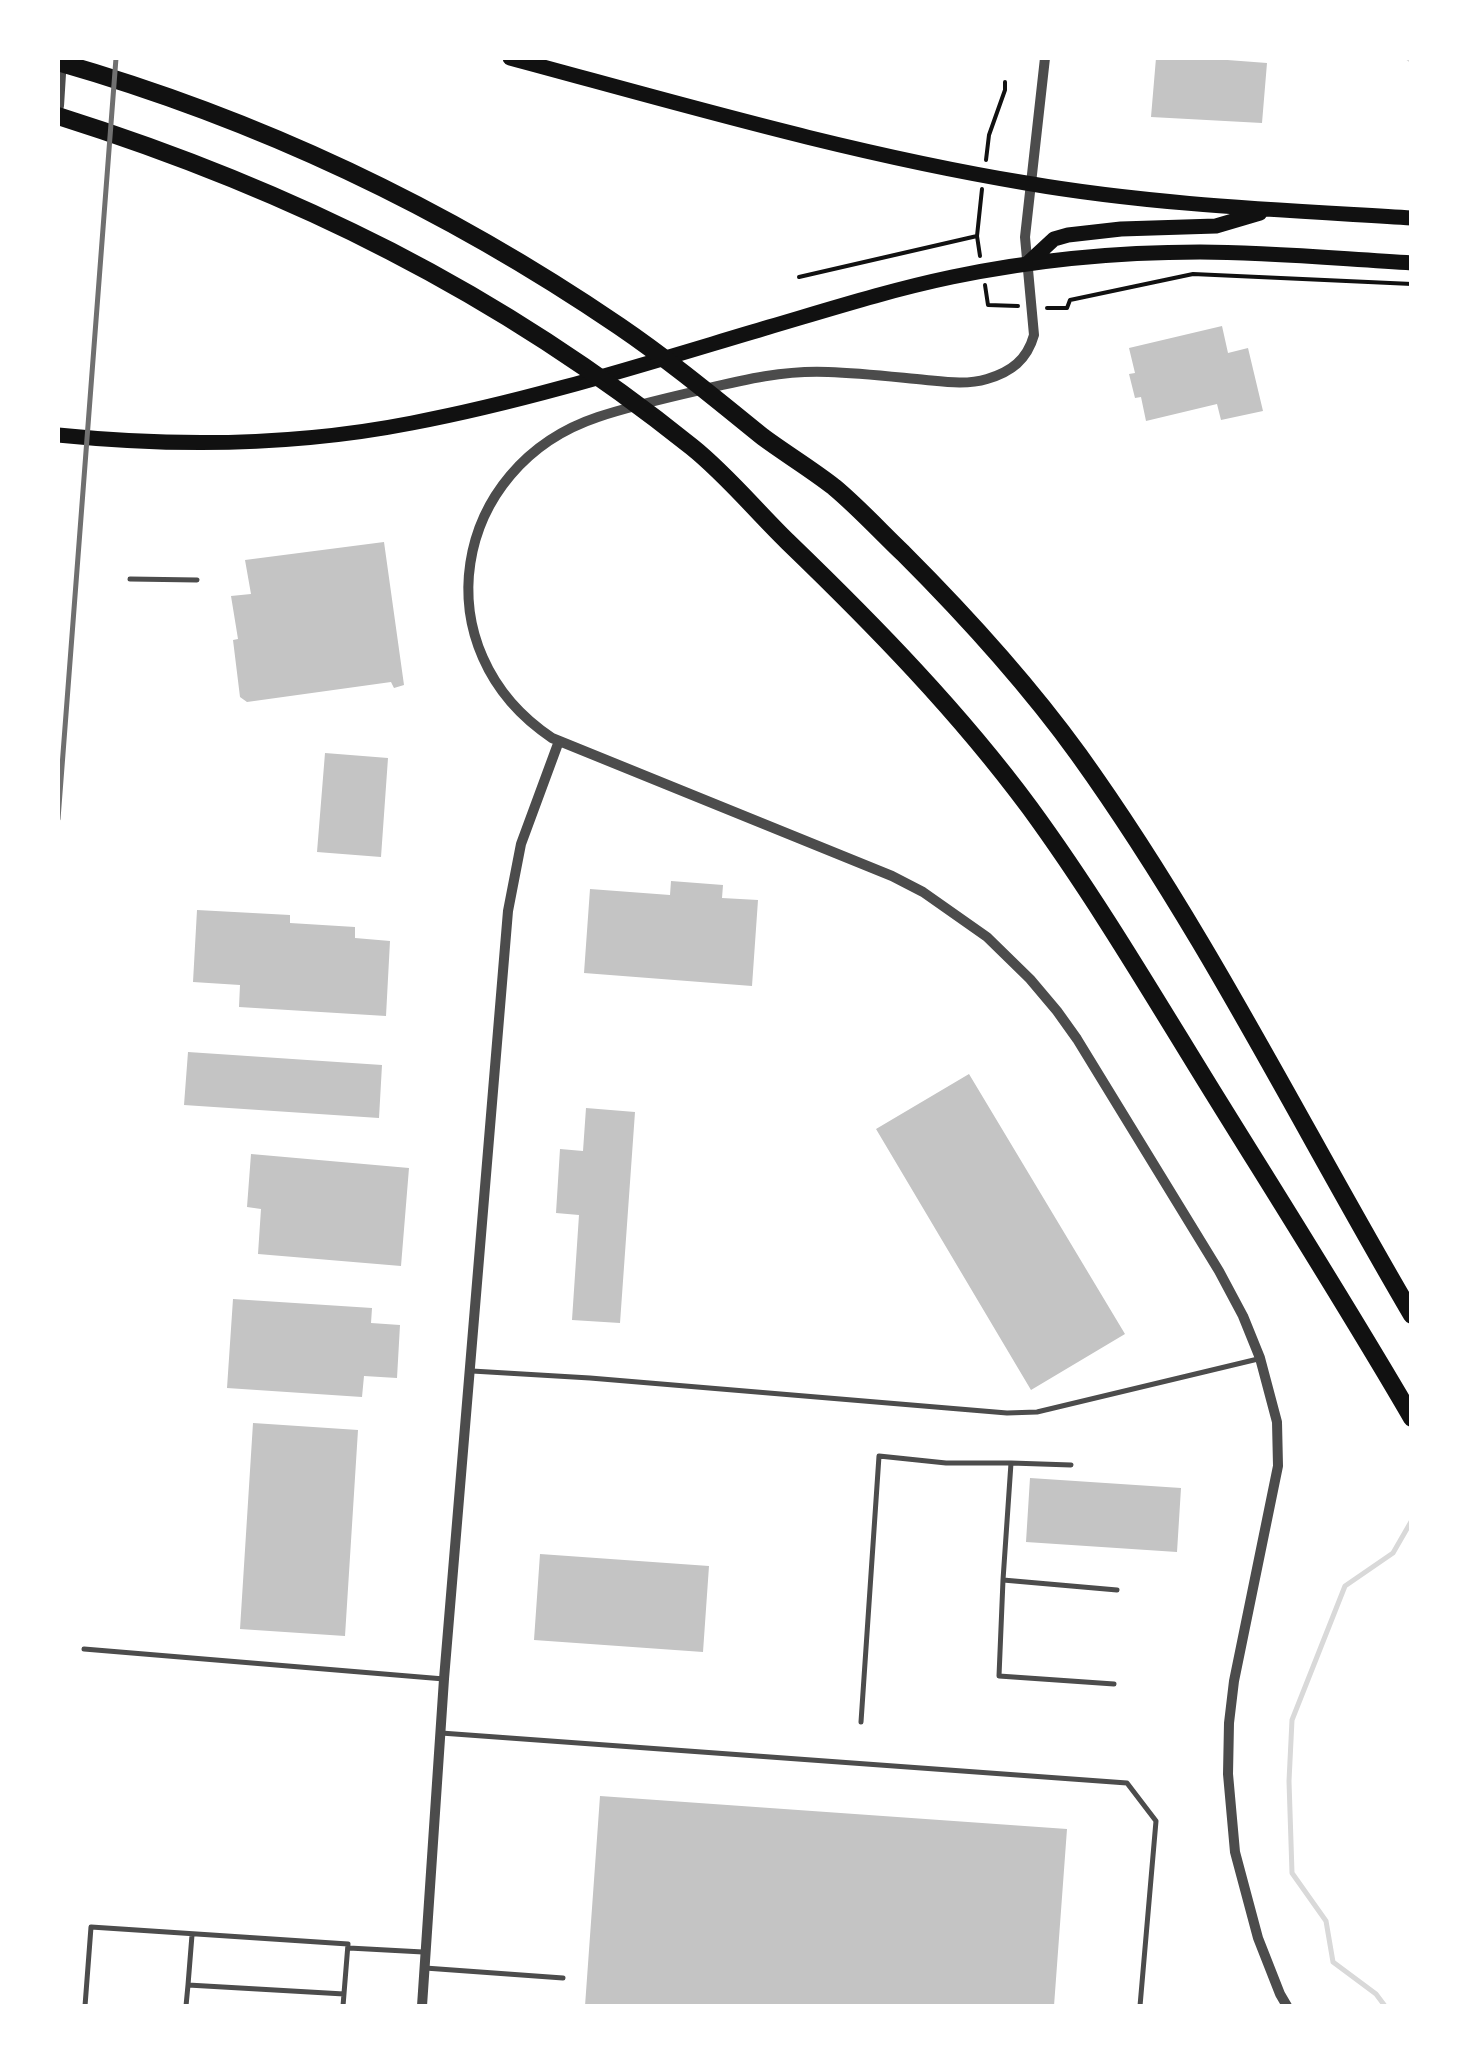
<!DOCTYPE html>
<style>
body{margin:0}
#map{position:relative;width:1469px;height:2064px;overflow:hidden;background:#fff;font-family:"DejaVu Sans",sans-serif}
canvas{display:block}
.frame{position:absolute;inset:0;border:60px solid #fff;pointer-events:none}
</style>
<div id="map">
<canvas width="1469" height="2064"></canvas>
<div class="frame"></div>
</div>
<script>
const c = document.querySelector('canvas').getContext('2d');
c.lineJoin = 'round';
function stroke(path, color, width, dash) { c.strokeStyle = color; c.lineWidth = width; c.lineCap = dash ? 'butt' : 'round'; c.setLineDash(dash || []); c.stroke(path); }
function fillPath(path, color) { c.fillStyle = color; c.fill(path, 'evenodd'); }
const stream = new Path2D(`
 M1408,58l4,3
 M1385,2006l-9,-12 -43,-32 -7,-41 -34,-48 -3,-92 3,-61 53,-134 48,-33 19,-33`);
const building = new Path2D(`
 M1156,58h45l66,5 -5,60 -111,-6z
 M1222,326l6,27 20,-5 15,63 -42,9 -4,-16 -71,17 -5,-24 -6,1 -6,-24 6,-1 -6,-25z
 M384,542l20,143 -10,3 -3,-6 -144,20 -7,-5 -7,-57 5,-1 -7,-43 20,-2 -6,-34z
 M325,753l63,5 -7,99 -64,-5z
 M671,881l52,4 -1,13 36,2 -6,86 -168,-13 6,-84 80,6z
 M197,910l93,5v8l65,4v11l35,3 -4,75 -147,-9 1,-22 -47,-3z
 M188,1052l194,13 -3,53 -195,-13z
 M969,1074l156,260 -94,56 -155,-261z
 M586,1108l49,4 -15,211 -48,-3 7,-105 -23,-2 4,-64 23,2z
 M251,1154l158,14 -8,98 -143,-12 3,-45 -14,-2z
 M233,1299l139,9 -1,15 29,2 -3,53 -33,-2 -2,21 -135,-9z
 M253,1423l105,7 -13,206 -105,-7z
 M1030,1478l151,10 -4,64 -151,-10z
 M540,1554l169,12 -6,86 -169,-12z
 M600,1796l467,33 -13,177h-469z`);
const path = new Path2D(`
 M986,160l3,-25 16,-45v-8
 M977,236l3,20
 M799,277l178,-41 5,-47
 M985,285l3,20 30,1
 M1047,308h20l3,-8 123,-26 219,10`);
const service = new Path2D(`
 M130,579l67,1
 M472,1371l118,7 417,35 30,-1 221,-53
 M1071,1465l-60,-2 -8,117 114,10
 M1003,1580l-4,96 115,8
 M84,1649l360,30
 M861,1722l18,-266 67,7h65
 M441,1733l686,50 29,38 -16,185
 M192,1935l-4,50 156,9
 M349,1948l74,4
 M425,1968l138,10
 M85,2006l6,-79 257,17 -5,62
 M186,2006l2,-21`);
const minor = new Path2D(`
 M1045,58l-20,179 9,98c-7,25 -23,37 -47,44 -20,6 -41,3 -61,1 -32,-3 -65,-7 -98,-8 -44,-2 -85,8 -127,18 -35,8 -70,16 -103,27 -147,49 -178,233 -46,321l340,138 31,16 64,45 43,42 27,32 20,28 142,232 24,45 17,42 17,64 1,44 -44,215 -5,42 -1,51 7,78 23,86 22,56 7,12
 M422,2006l22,-327 64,-768 13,-67 38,-103`);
const tertiary = new Path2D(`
 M58,106l3,-48`);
const primary = new Path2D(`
 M510,58c171,46 341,96 516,125 127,22 257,27 386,35
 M1027,264l27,-25 14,-4 53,-6 95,-3 44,-13
 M58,435c117,12 237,11 354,-12 121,-23 239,-61 357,-96 61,-18 121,-37 183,-50 82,-17 164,-25 248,-25 70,0 141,7 212,11`);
const motorway = new Path2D(`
 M58,62c199,57 389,147 561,264 50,34 97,73 144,111 23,17 48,32 71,50 24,20 46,44 69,66 63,63 124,130 176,202 127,177 223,373 333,560
 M58,116c234,74 441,176 634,331 35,28 64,64 96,95 86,83 171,170 242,266 65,89 121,184 179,278 68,110 138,220 203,332`);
const rail = new Path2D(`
 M58,819l58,-761`);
stroke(stream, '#d9d9d9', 5);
fillPath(building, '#c4c4c4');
stroke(path, '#111', 4);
stroke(service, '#4c4c4c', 5);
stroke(minor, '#4c4c4c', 10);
stroke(tertiary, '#4c4c4c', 12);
stroke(primary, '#111', 15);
stroke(motorway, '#111', 18);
stroke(rail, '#707070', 5);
</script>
